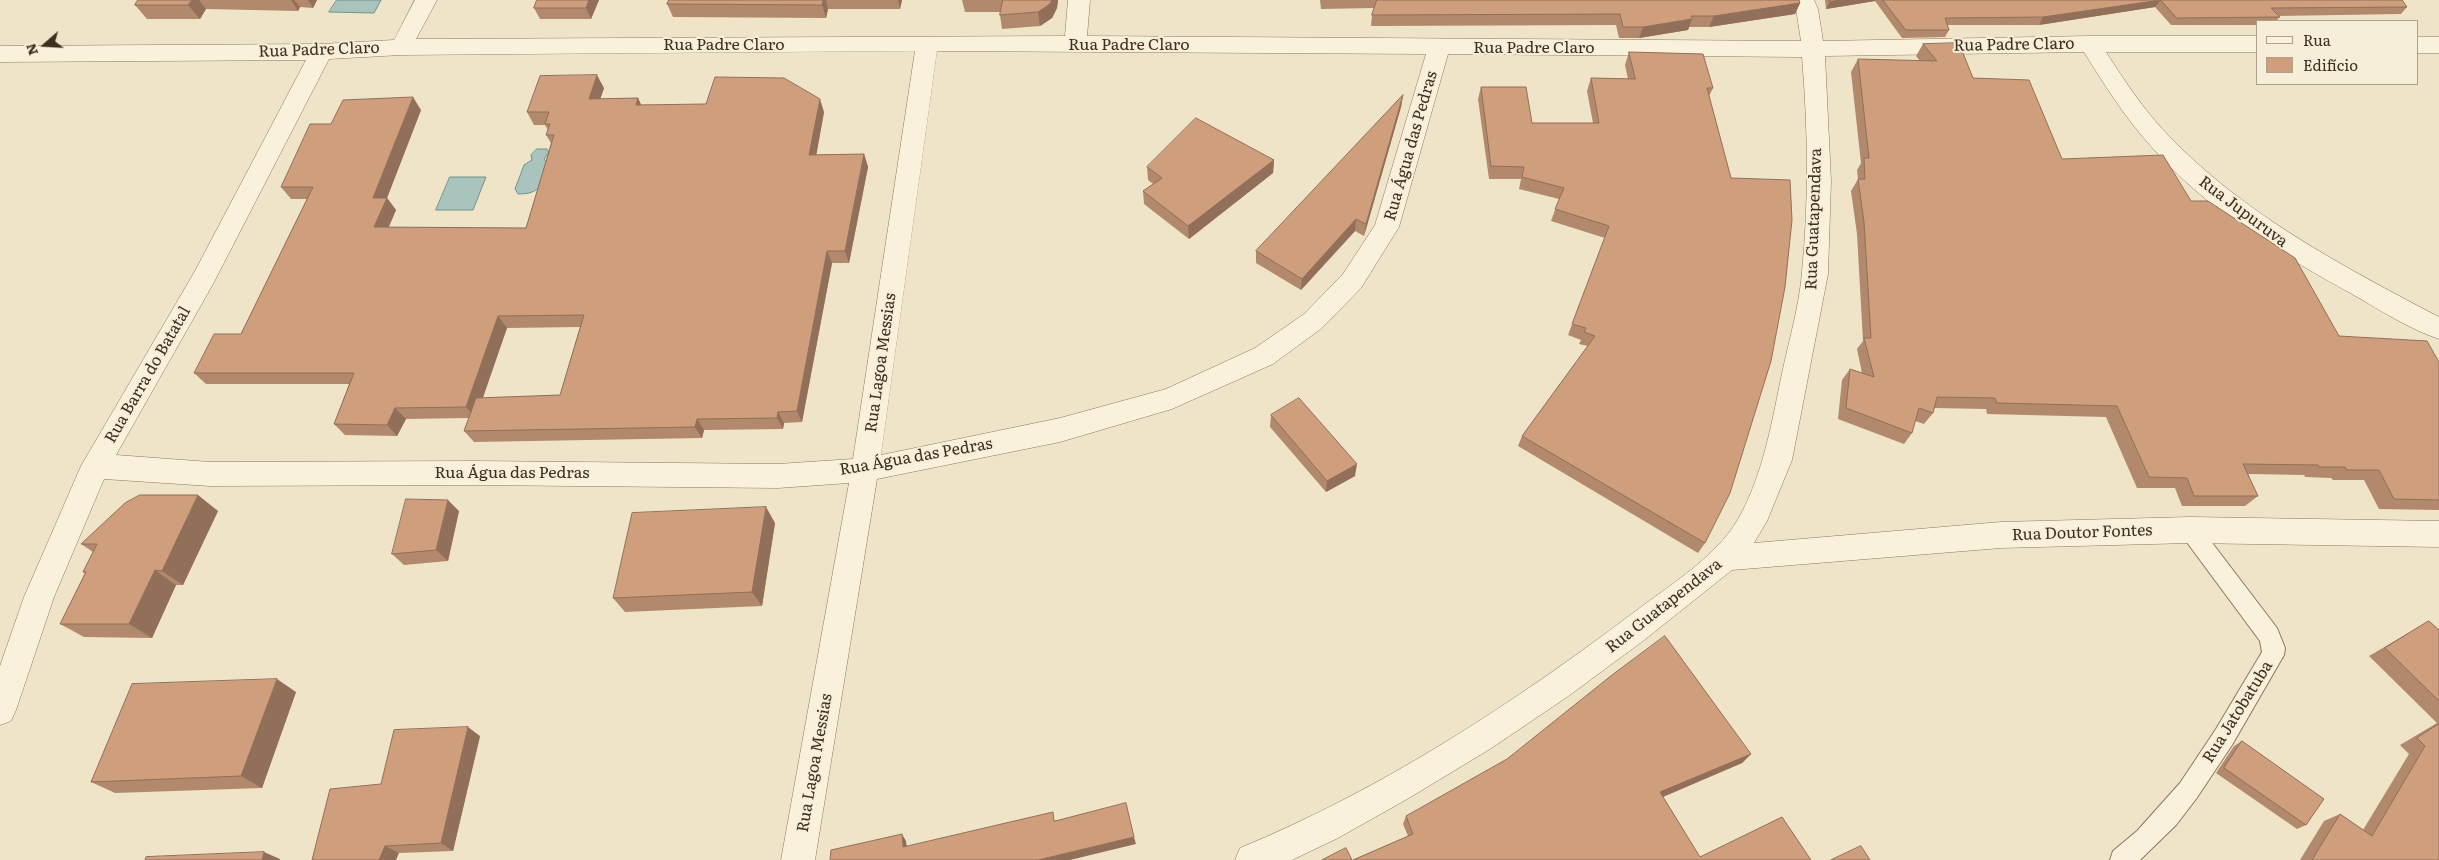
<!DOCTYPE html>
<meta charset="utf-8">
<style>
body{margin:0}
#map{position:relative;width:2439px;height:860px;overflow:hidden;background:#f0e4c8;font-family:Literata,serif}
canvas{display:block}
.legend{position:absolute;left:2256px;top:20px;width:162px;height:65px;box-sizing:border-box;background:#f7eed8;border:1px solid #ada18e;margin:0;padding:6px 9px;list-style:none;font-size:15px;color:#3d2e20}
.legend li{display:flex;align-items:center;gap:10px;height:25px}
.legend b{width:25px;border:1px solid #ada18e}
.north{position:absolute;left:20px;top:20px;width:50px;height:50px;-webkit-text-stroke:4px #f7eed8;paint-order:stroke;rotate:251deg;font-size:14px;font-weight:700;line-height:20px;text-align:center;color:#3d2e20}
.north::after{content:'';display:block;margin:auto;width:18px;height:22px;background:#3d2e20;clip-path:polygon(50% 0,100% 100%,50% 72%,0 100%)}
</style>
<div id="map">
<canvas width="2439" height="860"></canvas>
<ul class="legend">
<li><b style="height:6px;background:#faf1dc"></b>Rua</li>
<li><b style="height:14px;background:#cf9f7d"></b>Edifício</li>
</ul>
<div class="north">N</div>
</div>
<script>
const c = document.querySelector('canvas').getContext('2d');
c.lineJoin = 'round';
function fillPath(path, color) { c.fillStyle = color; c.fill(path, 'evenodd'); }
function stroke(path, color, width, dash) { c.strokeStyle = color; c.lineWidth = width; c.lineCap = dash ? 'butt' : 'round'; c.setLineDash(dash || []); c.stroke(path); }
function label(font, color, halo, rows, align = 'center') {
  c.font = font + ' Literata,serif'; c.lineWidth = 4; c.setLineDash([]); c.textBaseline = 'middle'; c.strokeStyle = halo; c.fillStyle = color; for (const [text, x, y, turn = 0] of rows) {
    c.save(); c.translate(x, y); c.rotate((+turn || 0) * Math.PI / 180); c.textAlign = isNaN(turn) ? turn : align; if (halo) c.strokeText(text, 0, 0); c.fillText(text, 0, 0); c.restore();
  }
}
const water = new Path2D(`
 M337,0h44l-7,13 -45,-1z
 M537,149h10l2,3 -5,7 4,5c-7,20 -6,30 -30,30l-3,-5 9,-24 8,-5 -1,-5z
 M450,177h36l-13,33h-37z`);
const service = new Path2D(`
 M2190,521l7,2 80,105 8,20 -1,7 -52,90 -36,54 -20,26 -36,35h-30l3,-9 24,-20 43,-48 36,-54 46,-77 -2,-11 -77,-104 -3,-7 3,-7z`);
const minor = new Path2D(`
 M415,0h22l-21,39 649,-3 3,-36h22l-3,36 714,5 -5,-32 -4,-9h22l4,9 5,32 267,-5h168v16h-152c18,28 37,57 61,82 76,80 175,132 272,183v22c-30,-10 -59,-29 -87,-45 -73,-40 -148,-86 -203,-150 -25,-28 -45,-60 -65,-92l-259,4 6,125 -3,93 -36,186 -25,61 -13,22 247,-21 189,-5 249,4v26l-249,-4 -189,5 -269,22 -89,71 -76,56 -77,52 -81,49 -71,40 -46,22h-57l5,-12c143,-59 274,-145 397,-238 37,-28 84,-56 105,-98 21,-41 29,-85 38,-129 7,-36 19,-74 22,-111 7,-71 6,-144 0,-215l-354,-3 -49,173 -38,61 -39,40 -49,36 -101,45 -112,33 -183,37 -62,381h-34l68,-377 -71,5 -304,-3 -264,1 -106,-7 -50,118 -38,113 -5,11 -11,4v-59l24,-69 57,-131 114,-195 111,-211 -306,2v-16l321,-2 73,-4zM915,51l-62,408 -75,5 -304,-3 -264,1 -94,-7 97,-171 116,-225 72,-4zM937,51l489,3 -51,171 -32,49 -39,40 -49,34 -89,41 -106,29 -179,37z
 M2418,37h21v16h-21z`);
const wall = new Path2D(`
 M138,0h179l-4,8 -13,-1 -2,4 -92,-2 -6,10h-53l-12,-14z
 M537,0h62l-8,19h-51l-6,-11z
 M669,0h233l-2,9h-72l-2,9 -153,-1 -6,-13z
 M962,0h96l-1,8 -5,10 -12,8 -38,3 -2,-14 1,-3h-36z
 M1320,0h479l1,3 -5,11 -86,13h-20l-1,3 -49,8h-20l-3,-13 -245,1 1,-11 2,-7 -53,1z
 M1825,0h577l5,7 -6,7 -123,2 2,1 -4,4h-18v4h-87l-16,-18 -116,18h-92l2,5 -4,7 -43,1 -27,-37 -49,8z
 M1923,44l50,34 89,81 129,42 148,135 100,26v148l-60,-1 -15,-29h-31l-2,-2 -26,-1 -1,-2 -56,-1 10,22 -13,10h-63l-7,-18h-38l-31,-71 -119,-3 -1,-5 -52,-1 -1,5 -9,11 -9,-3 -3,12 -8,11 -66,-25 4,-39 8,-11 12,4 -5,-24 6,-8 -6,-107 -6,-43 7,-12 -1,-9 4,-7 -10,-91 7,-13 62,2 -4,-5z
 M1629,52l84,36 -4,8 -4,447 -7,10 -180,-107 4,-10 66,-90 -9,-2 2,-4 -13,-5 37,-97 -54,-17 8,-22 -40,-10 2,-10h-32l-11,-80 3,-12 51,36h61l-6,-32 4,-13 37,1 -3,-14z
 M604,88l-4,11 38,-1 3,7 183,7 -8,43 48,-1 4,13 -19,96h-17l-30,159 -18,1 -1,6 -79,1 -2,8 -228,4 -10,-11 5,-13 -63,1 -9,17 -52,-1 -11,-11 15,-40h-143l-12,-11 47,-39 66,-135h-16l-10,-12 50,-63 90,-14 -34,88 9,12 -7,17 137,1 25,-85 -5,-8 2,-5 -3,-5h-11l-7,-13zM580,327l-20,68 -78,3 25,-70z
 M1403,95l-2,12 -37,129 -9,-5 -54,59 -45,-27v-12z
 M1274,160l-1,13 -84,66 -45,-35 -1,-13 10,-7 -5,-4 -1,-13z
 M1271,415l84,61 -29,16 -56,-65z
 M218,511l-35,74h-7l-24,53 -68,-1 -24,-13 25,-51 -2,-1 10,-20 -12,-8z
 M459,511l-11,50 -44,4 -12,-11z
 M775,523l-13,83 -137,6 -12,-14z
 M2429,621l10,9v230h-139l24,-39 16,-7 23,16 46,-76 -9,-9 37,-22 -68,-67z
 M296,692l-34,96 -147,5 -24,-11z
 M480,736l-27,115 -54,2 -87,7z
 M2242,741l64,84 -9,4 -81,-56 18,-27z
 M1751,754l-9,9 -79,34 37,60 111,3h-458l55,-24 -5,-12 3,-8z`);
const shadedWall = new Path2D(`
 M192,0h7l7,9 -6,10 -12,-14z
 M291,0h3l6,7 -2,4z
 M308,0h9l-4,8z
 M589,0h10l-8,19 -5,-11z
 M823,0h3l2,9 -2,9 -4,-13z
 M898,0h4l-2,9z
 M1052,0h6l-1,8 -5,10 -12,8 -2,-14z
 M1840,0h36l-1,1 -49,8 4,-7z
 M2161,0l-6,7 -116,18 4,-8z
 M1800,3l-5,11 -86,13 5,-11z
 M1692,19l-4,11 -49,8 4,-11z
 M597,75l7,13 -8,24 -7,-13z
 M1403,95l-2,12 -37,129 2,-12z
 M413,97l8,13 -34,88 9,12 -13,29 -9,-12 -1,-29z
 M638,98l6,13 -8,-6z
 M820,99l4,13 -10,56 -5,-13z
 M864,154l4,13 -19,96 -4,-12z
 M1274,160l-1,13 -84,66 -1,-13z
 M1356,219l-1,12 -54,59 1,-11z
 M827,251l5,12 -30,159 -5,-11z
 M498,316l9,12 -31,90 -10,-11z
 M395,408l11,11 -9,17 -10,-11z
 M778,412l6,11 -1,6 -6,-11z
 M697,419l7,11 -2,8 -7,-11z
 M1357,464l-2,12 -29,16 1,-11z
 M198,495l20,16 -35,74 -21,-14z
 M448,500l11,11 -11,50 -12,-11z
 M766,507l9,16 -13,83 -10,-14z
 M155,570l21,15 -24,53 -23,-14z
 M277,679l19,13 -34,96 -21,-12z
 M468,727l12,9 -27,115 -12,-8z
 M1751,754l-9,9 -89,38 7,-9z
 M902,834l4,7 2,13 -5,-7z
 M1134,837l2,7 -66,16h-32z
 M385,846l14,7 -3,7h-17z
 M264,852l16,7v1h-18z`);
const building = new Path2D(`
 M138,0h54l-4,5h-53z
 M537,0h52l-3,8h-52z
 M669,0h154l-1,5 -155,-1z
 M1003,0h49l-2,4 -12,8 -38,3z
 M1377,0h422l1,3 -86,13h-23l1,3 -49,8h-20l-3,-13 -248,1z
 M1829,0h11l-10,2z
 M1883,0h278l-118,17 -98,1 4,12h-43z
 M2161,0h241l5,7 -136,1 9,9 -103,1z
 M1959,43l14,35 56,2 33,79 101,-4 28,46h17l87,57 44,78 88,5 12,21v138l-45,-1 -15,-29h-32l-2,-3h-26l-1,-2 -75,-1 15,32h-64l-7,-18 -38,-1 -32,-71 -120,-3 -2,-5 -58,-1 -4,16 -14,-5 -7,25 -66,-25 4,-39 24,8 -10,-39h7l-7,-116 -6,-43h7l-1,-21h5l-11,-99 79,2 -14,-17z
 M1629,52l74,2 10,34h-6l24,90 59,2 2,40 -7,67 -14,74 -41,132 -25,50 -183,-107 73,-100 -11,-4 2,-4 -14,-4 37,-98 -54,-17 9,-21 -42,-11 2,-10 -33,-1 -10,-79h45l6,36h67l-8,-45 44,1z
 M597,75l-8,24 49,-1 -2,7 70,-1 9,-27 69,1 36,21 -11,56 55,-1 -19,97h-18l-30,160 -19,1 -1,6 -80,1 -2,8 -231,4 12,-33 84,-3 24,-80 -86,1 -32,91 -71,1 -8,17 -53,-1 20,-51h-160l20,-39h27l72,-147h-32l29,-63h21l12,-24 70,-3 -40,101h14l-13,29 152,1 28,-93h-8l4,-11h-5l4,-12h-22l13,-36z
 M1403,95l-37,129 -10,-5 -54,60 -46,-28z
 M1196,118l78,42 -86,66 -45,-35 19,-13 -15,-11z
 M1299,398l58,66 -30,17 -56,-66z
 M140,495h58l-36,76 -7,-1 -26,54h-69l26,-52h-3l14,-28h-16l44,-41z
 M406,499l42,1 -12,50 -44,4z
 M766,507l-14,85 -139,6 19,-85z
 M2429,621l10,9v71l-54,-53z
 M1665,636l86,118 -91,38 40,65 82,-40 29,43h-458l60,-26 -7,-18 101,-57 105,-84z
 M277,679l-36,97 -150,6 41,-98z
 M2439,724v136h-127l28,-46 32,22 53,-90 -8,-8z
 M468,727l-27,116 -56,3 -6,14h-67l18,-71 51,-5 13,-54z
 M2242,741l82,58 -18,26 -82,-57z
 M1126,803l8,34 -96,23h-208l1,-10 71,-16 1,13 150,-35 1,9z
 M1861,846l9,14h-39z
 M1346,848l6,12h-30z
 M264,852l-2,8h-117l1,-3z`);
const streetNames = [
 ["Rua Padre Claro",724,45],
 ["Rua Padre Claro",1129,45],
 ["Rua Padre Claro",2014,45,-1],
 ["Rua Padre Claro",1534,48],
 ["Rua Padre Claro",319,50,-2],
 ["Rua Água das Pedras",1411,146,-74],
 ["Rua Jupuruva",2243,212,37],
 ["Rua Guatapendava",1814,219,-88],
 ["Rua Lagoa Messias",881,363,-82],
 ["Rua Barra do Batatal",148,375,-60],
 ["Rua Água das Pedras",916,457,-10],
 ["Rua Água das Pedras",512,473],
 ["Rua Doutor Fontes",2082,533,-2],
 ["Rua Guatapendava",1664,606,-38],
 ["Rua Jatobatuba",2238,712,-58],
 ["Rua Lagoa Messias",815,763,-80]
];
fillPath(water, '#a9c4bc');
stroke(water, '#6f938a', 1);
stroke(service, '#8d765c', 2);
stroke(minor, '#8d765c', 1);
fillPath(service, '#faf1dc');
fillPath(minor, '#faf1dc');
fillPath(wall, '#b2896c');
fillPath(shadedWall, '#916f58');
fillPath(building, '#cf9f7d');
stroke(building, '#916f58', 1);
label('16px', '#3d2e20', '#f7eed8', streetNames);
</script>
